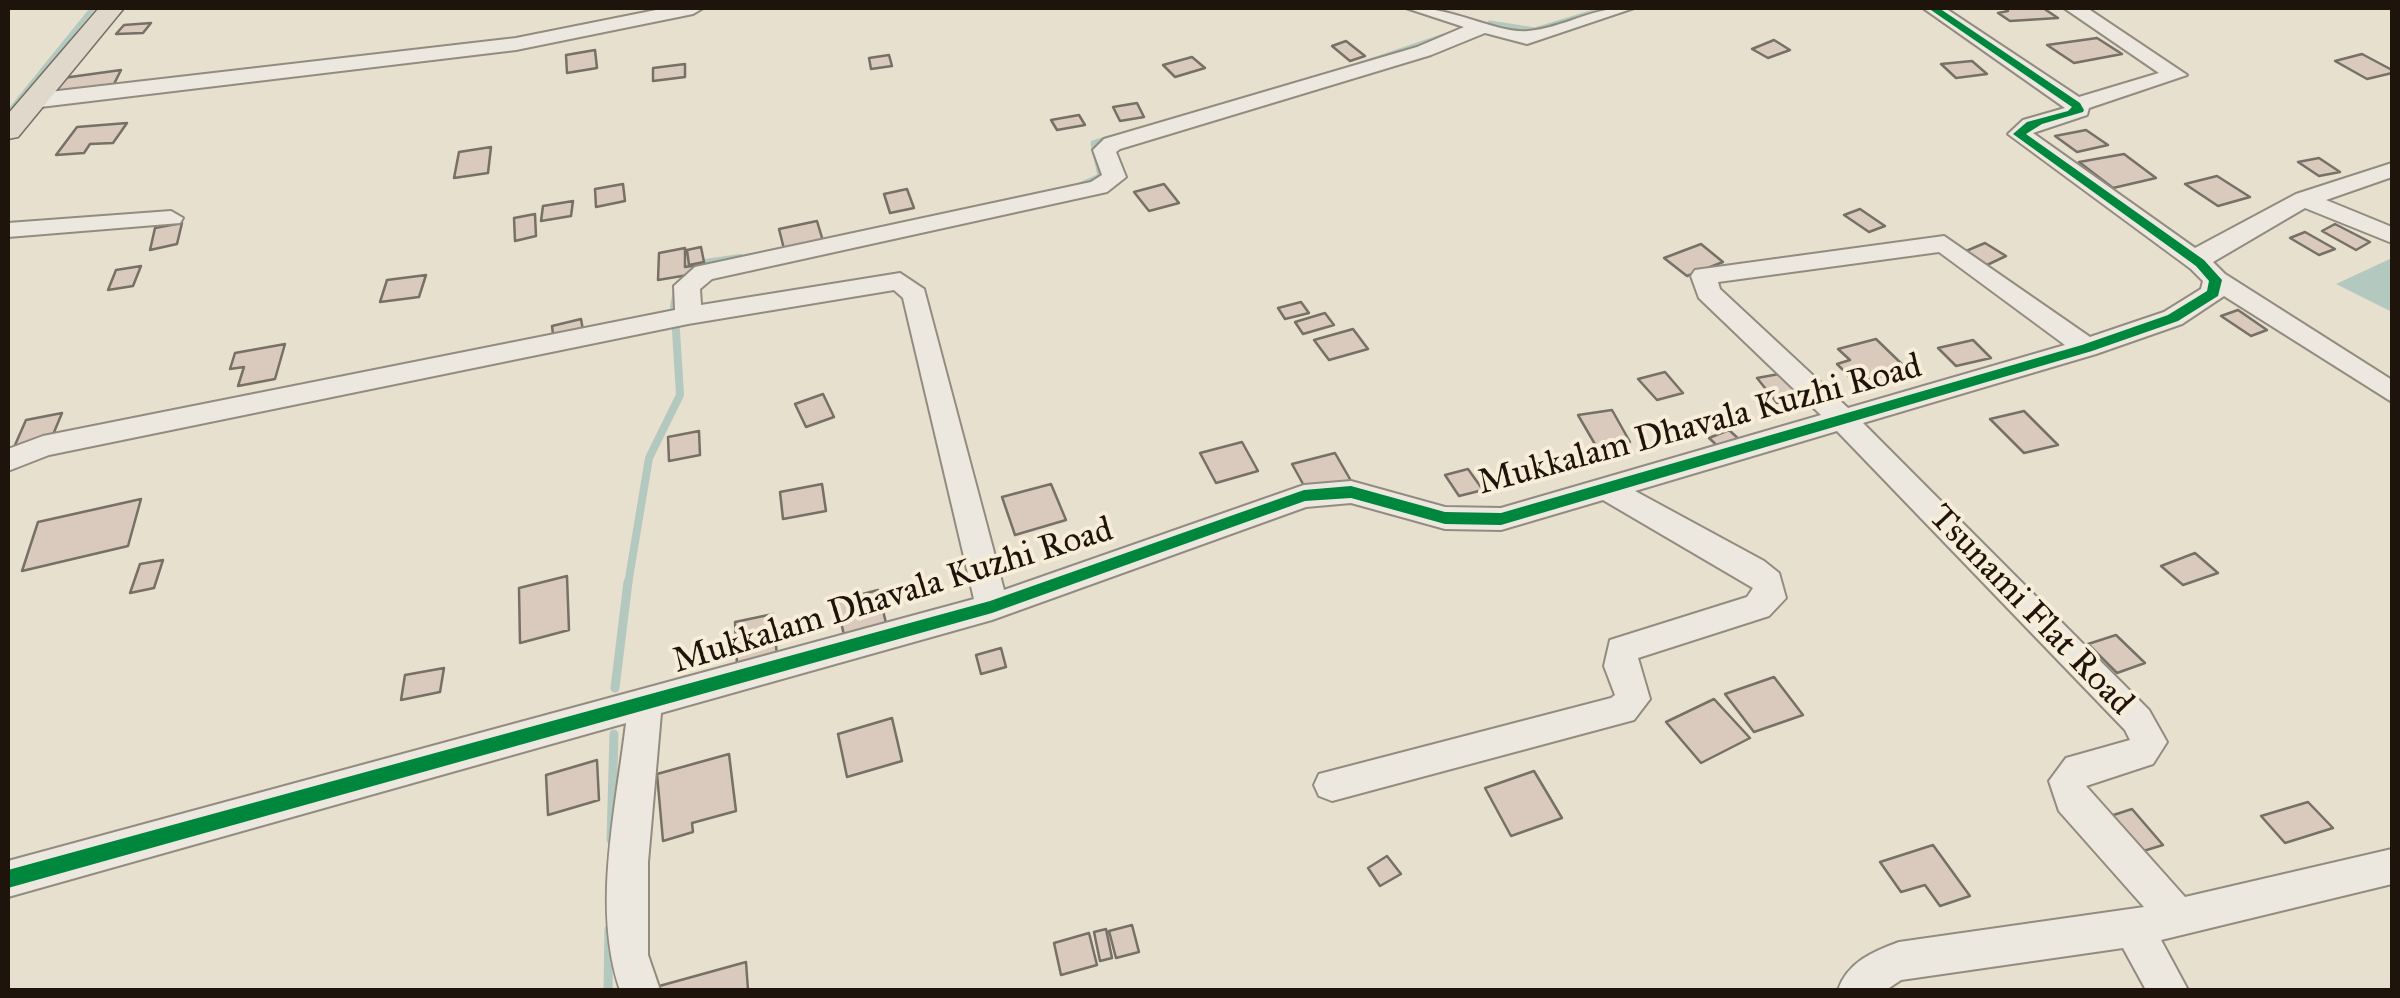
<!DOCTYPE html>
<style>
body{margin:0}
#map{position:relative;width:2400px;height:998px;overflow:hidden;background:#e8e0ce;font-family:"IM FELL Great Primer",serif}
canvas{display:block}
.frame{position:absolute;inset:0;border:10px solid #1e140b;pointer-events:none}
</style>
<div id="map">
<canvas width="2400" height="998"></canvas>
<div class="frame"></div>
</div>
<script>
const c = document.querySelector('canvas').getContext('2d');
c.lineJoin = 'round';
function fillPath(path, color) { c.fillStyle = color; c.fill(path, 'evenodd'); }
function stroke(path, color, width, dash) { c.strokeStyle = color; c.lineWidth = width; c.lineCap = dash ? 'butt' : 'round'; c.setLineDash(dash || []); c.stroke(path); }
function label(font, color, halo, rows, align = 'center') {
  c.font = font + ' "IM FELL Great Primer",serif'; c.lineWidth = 8; c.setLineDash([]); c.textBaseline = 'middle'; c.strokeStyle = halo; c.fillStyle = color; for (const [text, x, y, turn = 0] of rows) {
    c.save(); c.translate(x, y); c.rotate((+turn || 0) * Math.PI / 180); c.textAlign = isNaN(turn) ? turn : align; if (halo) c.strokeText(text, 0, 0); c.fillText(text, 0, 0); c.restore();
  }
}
const water = new Path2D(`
 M2392,258v54l-56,-28z`);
const streamFar2 = new Path2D(`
 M1490,23l45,7 72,-22
 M1358,65l100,-34
 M8,113l85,-105
 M1077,186l23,-10 -7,-33 16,-5`);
const streamFar1 = new Path2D(`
 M685,275l6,-10 49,-7
 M674,306l4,-19
 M628,584l21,-126 31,-63 -4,-65`);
const stream = new Path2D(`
 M615,688l13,-106
 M611,840l3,-106
 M608,990l1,-61`);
const building = new Path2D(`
 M2003,8h40l15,10 -48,3 -12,-8 10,-2z
 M151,23l-8,10 -27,1 8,-9z
 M2097,38l25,16 -48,9 -27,-18z
 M1774,40l16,10 -22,8 -16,-9z
 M1346,41l19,15 -15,5 -18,-15z
 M595,50l2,18 -30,5 -1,-18z
 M2362,54l30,16v3l-25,6 -32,-18z
 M889,55l3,11 -21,3 -2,-11z
 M1192,57l13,11 -30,9 -12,-12z
 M1972,61l15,13 -31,4 -15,-14z
 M685,64v13l-32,4v-13z
 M121,70l-8,16 -59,8 9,-16z
 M1137,103l7,14 -24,4 -7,-14z
 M1079,115l6,10 -28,5 -6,-10z
 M127,123l-14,20 -23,1 -6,9 -28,2 21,-28z
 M2086,130l22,15 -31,7 -22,-16z
 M491,147l-3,26 -34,5 5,-26z
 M2124,154l32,24 -43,10 -34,-26z
 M2319,158l21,14 -21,4 -21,-14z
 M2217,176l33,21 -32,9 -33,-22z
 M623,184l2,17 -29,6 -1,-18z
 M1164,184l15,19 -30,8 -15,-19z
 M907,189l7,19 -24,5 -6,-19z
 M573,201l-2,15 -30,5 2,-15z
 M1860,209l25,17 -16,6 -25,-17z
 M535,214l1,22 -21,5 -1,-23z
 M817,221l6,20 -39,8 -5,-20z
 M182,223l-5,21 -27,6 5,-22z
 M2335,224l35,18 -14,8 -34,-19z
 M2305,232l30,17 -16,6 -29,-17z
 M1985,243l21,13 -19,9 -21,-14z
 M1701,244l22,18 -36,14 -23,-18z
 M701,247l3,15 -15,3 -2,-15z
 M685,248v19l21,-3v8l-48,8 1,-27z
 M141,266l-8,20 -25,4 8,-20z
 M426,275l-7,22 -39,5 7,-22z
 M1301,302l8,11 -24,6 -7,-11z
 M2238,310l29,20 -16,6 -30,-20z
 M1325,313l9,12 -31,9 -8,-12z
 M581,319l3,17 -30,7 -2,-17z
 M1353,329l15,20 -39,11 -15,-20z
 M1876,339l31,30 -51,14 -19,-19 13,-4 -12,-11z
 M1973,340l18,18 -35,8 -18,-18z
 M285,344l-10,35 -37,7 6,-19 -14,2 5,-16z
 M1665,372l18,21 -26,7 -19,-21z
 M1790,372l21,25 -34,6 -20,-25z
 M823,394l11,23 -28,10 -11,-23z
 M1612,410l18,32 -34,4 -18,-31z
 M2024,411l34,34 -34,8 -34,-34z
 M62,413l-17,41 -37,7 18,-41z
 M1729,430l14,13 -20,8 -14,-13z
 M699,431l1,24 -31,6 -1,-24z
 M1242,442l16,29 -42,12 -16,-30z
 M1335,453l23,40 -44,11 -22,-40z
 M1468,469l15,21 -24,6 -14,-21z
 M822,484l4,27 -43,8 -3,-27z
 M1051,484l15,36 -51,15 -13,-38z
 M141,499l-13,47 -106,25 16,-49z
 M2195,553l23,20 -35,12 -22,-19z
 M163,560l-9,28 -24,5 10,-29z
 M567,576l2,54 -49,13 -1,-55z
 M878,590l8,33 -42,12 -8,-34z
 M773,614l4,42 -40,9 -2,-43z
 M2116,635l29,28 -28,10 -29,-29z
 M1001,648l5,19 -25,7 -5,-19z
 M444,668l-4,24 -39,8 4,-25z
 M1774,677l29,38 -49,17 -29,-38z
 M1714,699l36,39 -49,25 -35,-41z
 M892,718l10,43 -55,16 -9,-43z
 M729,754l7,57 -44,12 1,9 -30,9 -6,-67z
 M597,760l2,40 -51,15 -2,-40z
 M1534,771l28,47 -51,18 -26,-48z
 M2308,802l25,26 -48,15 -24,-27z
 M2132,809l31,36 -36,11 -29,-36z
 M1933,845l37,51 -30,10 -15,-21 -24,7 -21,-30z
 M1387,856l14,18 -21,12 -12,-18z
 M1132,925l7,27 -23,6 -7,-27z
 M1106,929l6,29 -12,3 -6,-29z
 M1089,933l8,32 -36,10 -7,-32z
 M746,962l2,28h-96v-2z`);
const minor = new Path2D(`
 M666,8h37l-10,6 -177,36 -484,58 -11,-7 11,-7 484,-56z
 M1406,8c44,-3 90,26 122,23 37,-3 67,-26 106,-23l-107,36 -42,-11 -54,22 -311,94 -4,3 10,25 -19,15 -395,87 -12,10 1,16 199,-32 24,16 80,301 300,-105 47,-4 94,26 56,1 320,-93 -122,-117 -8,-22 4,-6 249,-34 146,101 74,-25 37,-23 2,-8 -12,-12 -183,-135 15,-14 42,-12 -142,-100h22l134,89 80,-24 -95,-65h23l100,67 -98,33 -2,7 -54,18 162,115 101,-54 96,-31v14l-66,23 66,27v16l-87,-35 -92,54 12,12 167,106v22l-168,-106 -42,28 -86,30 -233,69 286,287 18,32 -14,22 -67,22 99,111 207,-48v35l-231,56 27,50h-42l-23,-42 -222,32 -15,10h-48c10,-28 34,-38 61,-48l245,-35 -85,-96 -10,-30 17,-23 64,-18 -5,-10 -288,-299 -202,60 129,70 15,12 7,25 -17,18 -131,42 12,41 -16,21 -302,81 -13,-5 -5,-11 5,-11 292,-76 4,-3 -11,-29 6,-26 137,-43 6,-9 -150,-88 -102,30 -56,-1 -94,-26 -45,4 -314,113 -331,93 -13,149v93l12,35h-40c-28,-82 -4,-182 6,-267l-618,174v-36l966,-262 -71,-301 -9,-8 -206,34 -639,131 -41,16v-22l35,-13 632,-126 -1,-24 21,-19 396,-85 11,-7 -9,-25 11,-11 313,-92 47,-20zM1939,252l126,93 -217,63 -128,-119 -2,-7z
 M171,211l12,7 -3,5 -172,14v-14z`);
const major = new Path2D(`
 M99,8h25l-106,129 -10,2v-25z`);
const cycleway = new Path2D(`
 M1928,8h11l141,95 4,7 -1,2 -41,12 -16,10 178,126 18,20 -4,16 -40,25 -86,30 -591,174 -56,-1 -94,-26 -46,3 -313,112 -984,275v-18l982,-269 314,-111 47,-4 94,26 56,1 581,-168 86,-30 39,-24 2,-10 -13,-15 -183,-132 14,-12 41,-11 4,-4z`);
const streetNames = [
 ["Mukkalam Dhavala Kuzhi Road",1700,426,-15],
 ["Mukkalam Dhavala Kuzhi Road",893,597,-17],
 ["Tsunami Flat Road",2030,611,46]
];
fillPath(water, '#b3c8bf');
stroke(streamFar2, '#b3c8bf', 5);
stroke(streamFar1, '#b3c8bf', 8);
stroke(stream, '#b3c8bf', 9);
fillPath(building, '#d9cabd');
stroke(building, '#767066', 2.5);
stroke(minor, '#928c80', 4);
stroke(major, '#767066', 3);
fillPath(minor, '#ece8e0');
fillPath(major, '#e0d8ca');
fillPath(cycleway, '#00873e');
label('35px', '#1e140b', '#f7edd9', streetNames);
</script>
